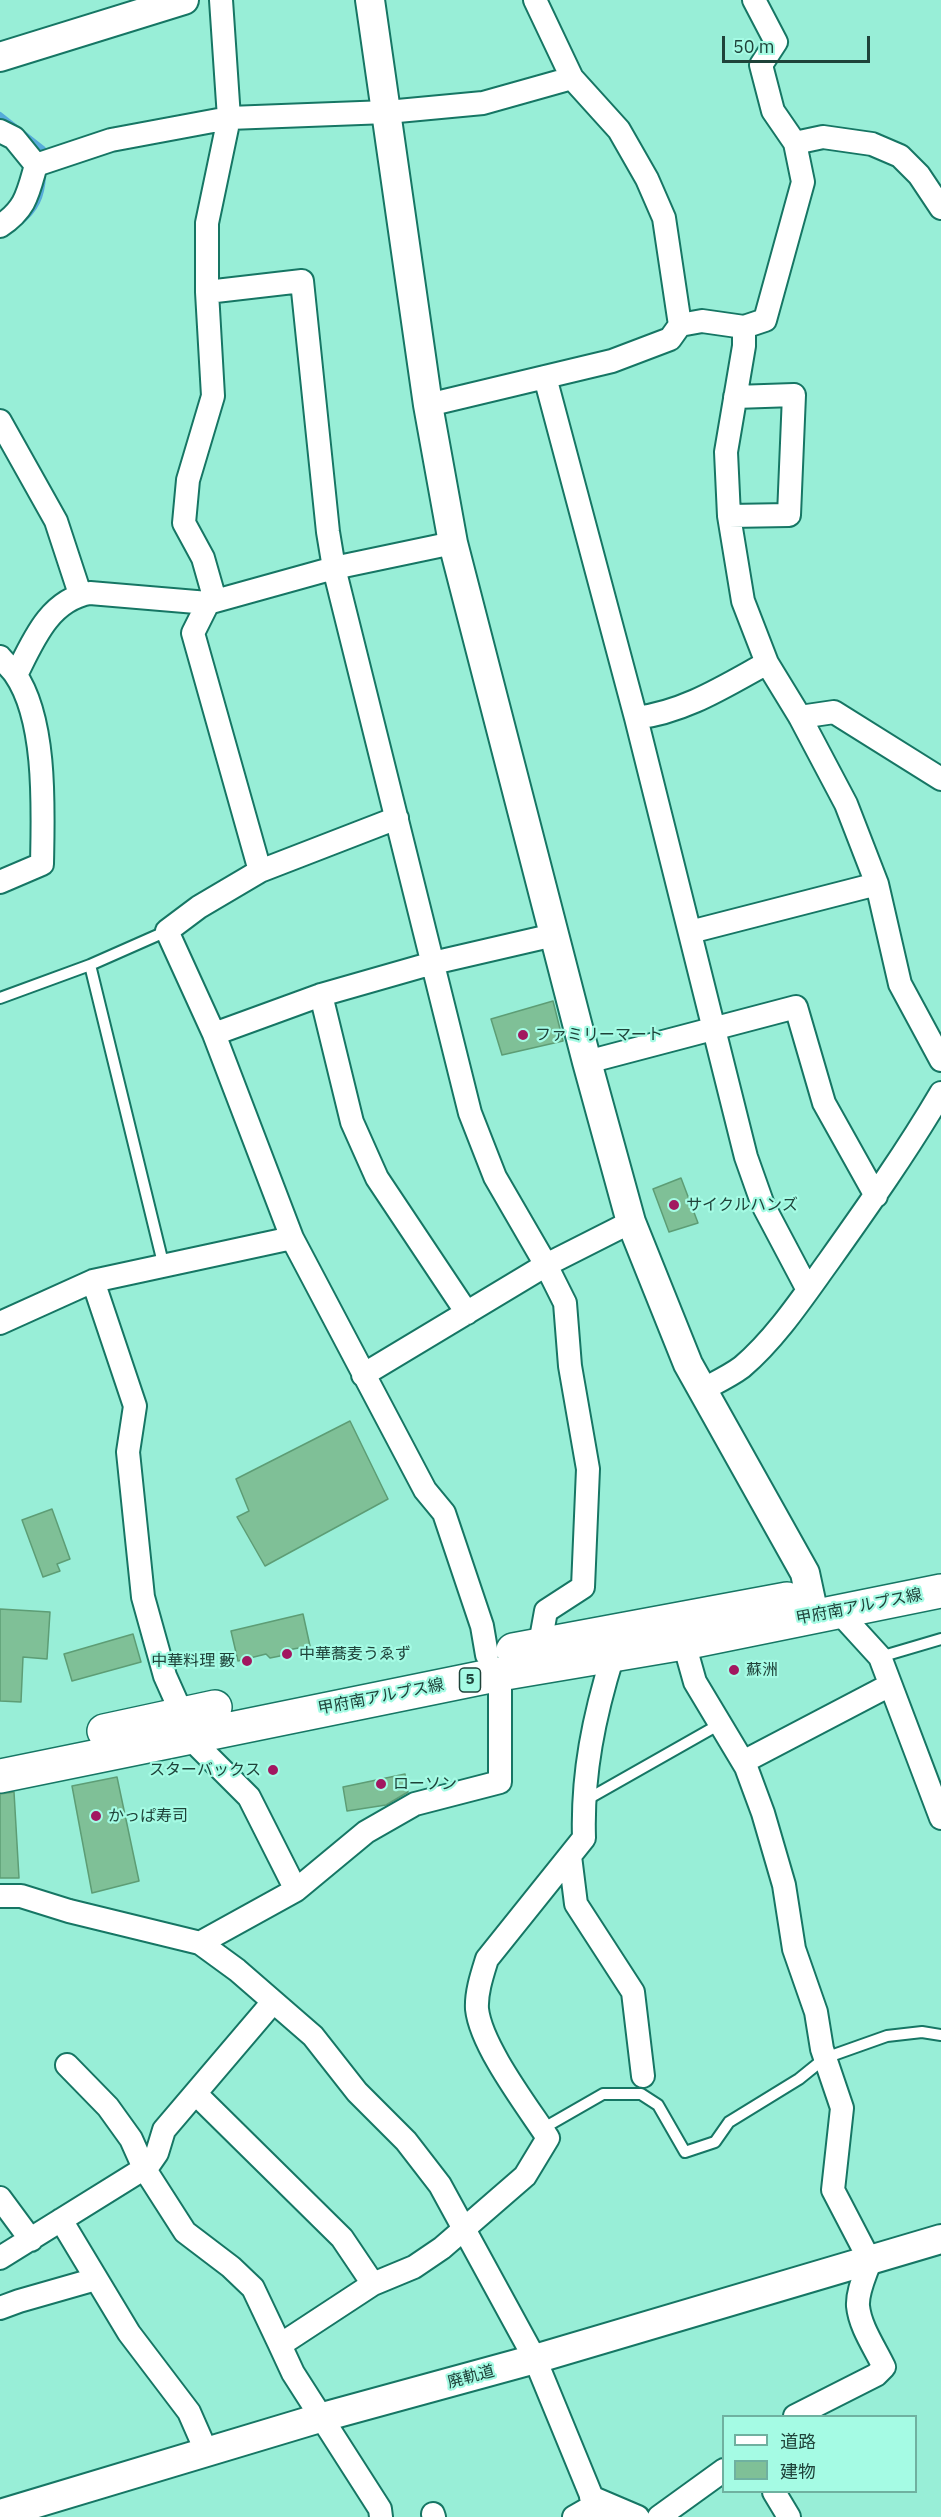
<!DOCTYPE html>
<meta charset="utf-8">
<style>
body{margin:0}
#map{position:relative;width:941px;height:2517px;overflow:hidden;background:#98eed7;font-family:"IBM Plex Sans","Noto Sans JP",sans-serif}
canvas{display:block}
.legend{position:absolute;left:722px;top:2415px;width:195px;height:78px;box-sizing:border-box;background:#a5fbe4;border:2px solid #6fb1a0;margin:0;padding:8px 10px;list-style:none;font-size:18px;color:#1f433a}
.legend li{display:flex;align-items:center;gap:12px;height:30px}
.legend b{width:30px;border:2px solid #6fb1a0}
.scale{position:absolute;left:722px;top:36px;width:148px;height:27px;box-sizing:border-box;border:3px solid #1f433a;border-top:0;padding-left:8px;font-size:18px;line-height:21px;white-space:nowrap;color:#1f433a;-webkit-text-stroke:4px #a5fbe4;paint-order:stroke}
</style>
<div id="map">
<canvas width="941" height="2517"></canvas>
<ul class="legend">
<li><b style="height:8px;background:#fff"></b>道路</li>
<li><b style="height:16px;background:#7fc097"></b>建物</li>
</ul>
<div class="scale">50 m</div>
</div>
<script>
const c = document.querySelector('canvas').getContext('2d');
c.lineJoin = 'round';
function stroke(path, color, width, dash) { c.strokeStyle = color; c.lineWidth = width; c.lineCap = dash ? 'butt' : 'round'; c.setLineDash(dash || []); c.stroke(path); }
function fillPath(path, color) { c.fillStyle = color; c.fill(path, 'evenodd'); }
function label(font, color, halo, rows, align = 'center') {
  c.font = font + ' "IBM Plex Sans","Noto Sans JP",sans-serif'; c.lineWidth = 4.5; c.setLineDash([]); c.textBaseline = 'middle'; c.strokeStyle = halo; c.fillStyle = color; for (const [text, x, y, turn = 0] of rows) {
    c.save(); c.translate(x, y); c.rotate((+turn || 0) * Math.PI / 180); c.textAlign = isNaN(turn) ? turn : align; if (halo) c.strokeText(text, 0, 0); c.fillText(text, 0, 0); c.restore();
  }
}
const stream = new Path2D(`
 M0,115l43,34v8
 M19,223c17,-13 23,-27 24,-47`);
const building = new Path2D(`
 M553,1001l10,40 -61,14 -11,-36z
 M681,1178l17,45 -29,9 -16,-43z
 M350,1421l38,78 -123,67 -28,-49 12,-6 -13,-32z
 M52,1509l18,50 -13,5 3,7 -17,6 -21,-57z
 M0,1609l50,3 -3,47 -24,-2 -2,45 -21,-1z
 M303,1614l7,32 -28,5 -2,5 -10,2 -4,-4 -28,7 -7,-30z
 M133,1634l8,28 -69,19 -8,-27z
 M405,1774l3,18 -22,13 -39,6 -4,-24z
 M117,1777l22,104 -47,12 -20,-107z
 M14,1792l5,86h-19v-84z`);
const service = new Path2D(`
 M90,965l74,302
 M0,998l90,-33 77,-34
 M880,1657l61,-18
 M586,1800l134,-76
 M542,2129l61,-35h38l17,11 27,47 30,-10 14,-20 70,-43 26,-21 62,-22 35,-4 19,3`);
const minor = new Path2D(`
 M221,0l8,118 -22,105v69l6,104 -25,84 -4,43 19,35 10,35 -20,40 67,238 -61,36 -32,24 47,103 78,204 133,252 19,23 38,113 5,29
 M754,0l22,42 -15,23 12,46 22,32 8,39 -38,138 -21,7v19l-18,106 3,64 14,85 24,62 33,54 46,87 31,80 23,100 41,76
 M0,131l14,7 22,27c-8,28 -10,44 -36,61
 M795,143l28,-6 49,7 28,12 19,19 22,33
 M36,165l75,-25 118,-22 158,-6 96,-9 89,-25
 M207,292l95,-11 26,251 6,36 136,545 25,64 51,88 19,38 5,63 18,103 -5,118 -37,24 -6,33
 M680,325l22,-4 42,6
 M545,377l91,341 110,439 17,48 45,85
 M428,405l184,-44 58,-22 10,-14 -16,-107 -17,-39 -28,-49 -47,-52 -37,-78
 M0,421l56,100 24,73
 M729,516l60,-1 5,-120 -59,2
 M0,657c5,6 11,11 15,17 32,46 28,137 27,190l-42,18
 M16,675c17,-34 33,-75 74,-82l118,10 126,-35 119,-25
 M800,717l34,-5 107,67
 M636,718c49,-6 89,-32 131,-55
 M260,871l137,-53
 M690,932l187,-48
 M321,995l31,127 25,56 90,135
 M214,1034l107,-39 112,-32 121,-28
 M587,1062l209,-55 28,96 52,93
 M93,1281l42,125 -7,46 15,145 22,79 17,38 6,22 61,61 47,93
 M0,1323l93,-42 199,-43
 M363,1375l183,-110 85,-43
 M702,1390c13,-7 28,-14 40,-23 34,-29 61,-70 87,-106 39,-55 78,-110 112,-168
 M838,1611l42,46 61,161
 M684,1643l11,39 51,85 17,46 21,72 10,64 22,63 6,37 20,59 -9,82 37,71c-4,13 -13,30 -12,45 2,21 17,42 26,61l-8,8 -81,41
 M743,1762l147,-77
 M570,1856l6,48 57,88 10,84
 M0,1896h21l48,15 131,32 37,27 76,66 44,56 49,49 34,44 95,174 65,158
 M200,1943l96,-53 70,-58 49,-28 85,-22v-108
 M67,2065l41,42 23,32 13,29 41,64 46,35 22,21 27,57
 M196,2094l146,144 31,46
 M0,2198l31,42
 M61,2220l68,113 60,79 18,41
 M0,2258l148,-92 9,-13 7,-23 109,-128
 M0,2308l19,-7 77,-22
 M774,2492l15,25
 M591,2497l47,20
 M433,2514l1,3
 M381,2517l-1,-8 -87,-136 -13,-28 93,-61 41,-17 28,-19 83,-72 23,-38c-21,-32 -67,-92 -71,-129 -1,-16 5,-34 10,-50l97,-121c-2,-64 10,-122 29,-183
 M574,2517l21,-12
 M659,2517l65,-47`);
const tertiary = new Path2D(`
 M370,0l58,405 25,138 134,519 44,160 57,142 117,209 9,42
 M0,57l184,-57
 M0,2514l323,-97 212,-58 406,-120`);
const primary = new Path2D(`
 M513,1650l274,-51
 M104,1731l111,-24
 M0,1776l500,-102 184,-31 257,-52`);
const markers = [
 [523,1035,6,"#a21760"],
 [674,1205,6,"#a21760"],
 [287,1654,6,"#a21760"],
 [247,1661,6,"#a21760"],
 [734,1670,6,"#a21760"],
 [273,1770,6,"#a21760"],
 [381,1784,6,"#a21760"],
 [96,1816,6,"#a21760"]
];
const shields = [
 [470,1680,21]
];
const shieldNames = [
 ["5",470,1680]
];
const poiNames = [
 ["ファミリーマート",535,1035],
 ["サイクルハンズ",686,1205],
 ["中華蕎麦うゑず",299,1654],
 ["中華料理 藪",235,1661,"right"],
 ["蘇洲",746,1670],
 ["スターバックス",261,1770,"right"],
 ["ローソン",393,1784],
 ["かっぱ寿司",108,1816]
];
const streetNames = [
 ["甲府南アルプス線",859,1607,-11],
 ["甲府南アルプス線",381,1697,-11],
 ["廃軌道",471,2377,-15]
];
stroke(stream, '#56abda', 6);
fillPath(building, '#7fc097');
stroke(building, '#5d9d75', 1.5);
stroke(service, '#167664', 14);
stroke(minor, '#167664', 26);
stroke(tertiary, '#167664', 32);
stroke(primary, '#167664', 36);
stroke(service, '#fff', 10);
stroke(minor, '#fff', 22);
stroke(tertiary, '#fff', 28);
stroke(primary, '#fff', 33);
for (const [x, y, r, color] of markers) { const dot = new Path2D(); dot.arc(x, y, r, 0, 2 * Math.PI); c.fillStyle = color; c.fill(dot); stroke(dot, '#a5fbe4', 2); }
for (const [x, y, w] of shields) { const box = new Path2D(); box.roundRect(x - w / 2, y - 12, w, 24, 4.5); c.fillStyle = '#a5fbe4'; c.fill(box); stroke(box, '#1f433a', 1.5); }
label('bold 15px', '#1f433a', null, shieldNames);
label('16px', '#1f433a', '#a5fbe4', poiNames, 'left');
label('16px', '#1f433a', '#a5fbe4', streetNames);
</script>
